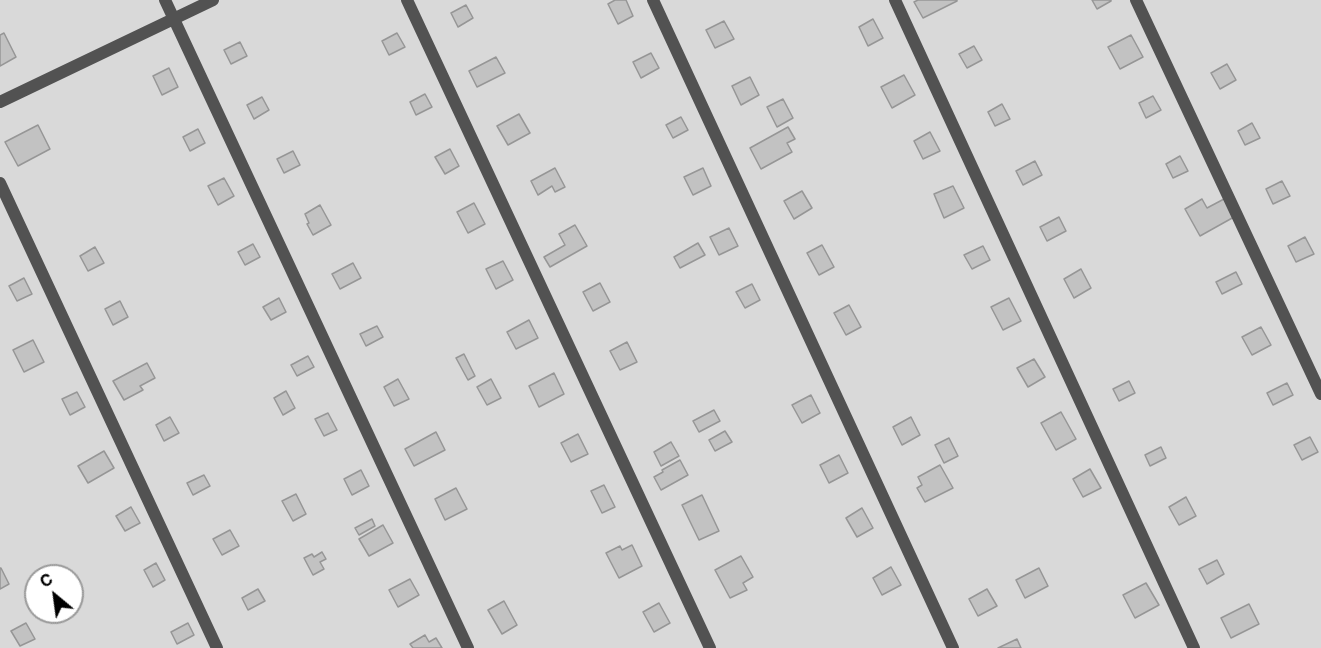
<!DOCTYPE html>
<meta charset="utf-8">
<style>
body{margin:0}
#map{position:relative;width:1321px;height:648px;overflow:hidden;background:#fff;font-family:Inter,sans-serif}
canvas{display:block}
.north{position:absolute;left:24px;top:564px;width:60px;height:60px;box-sizing:border-box;background:#fff;border:2px solid #999;border-radius:50%;rotate:331deg;font-size:16px;font-weight:700;line-height:24px;text-align:center;color:#000}
.north::after{content:'';display:block;margin:auto;width:21px;height:27px;background:#000;clip-path:polygon(50% 0,100% 100%,50% 72%,0 100%)}
</style>
<div id="map">
<canvas width="1321" height="648"></canvas>
<div class="north">С</div>
</div>
<script>
const c = document.querySelector('canvas').getContext('2d');
c.lineJoin = 'round';
function fillPath(path, color) { c.fillStyle = color; c.fill(path, 'evenodd'); }
function stroke(path, color, width, dash) { c.strokeStyle = color; c.lineWidth = width; c.lineCap = dash ? 'butt' : 'round'; c.setLineDash(dash || []); c.stroke(path); }
const green = new Path2D(`
 M0,0h1321v648h-1321zM36,576h36v36h-36z`);
const building = new Path2D(`
 M615,0h11l7,16 -15,8 -10,-20z
 M918,0h39v1l-34,17 -9,-16z
 M1092,0h19v1l-14,8z
 M466,5l7,13 -15,9 -7,-14z
 M873,19l10,19 -15,8 -9,-19z
 M724,21l10,18 -19,9 -9,-18z
 M4,33l12,24 -16,9v-31z
 M397,33l8,14 -16,8 -7,-14z
 M1131,35l12,22 -23,12 -12,-22z
 M240,42l7,14 -16,8 -7,-14z
 M974,46l8,14 -15,8 -8,-14z
 M651,53l8,15 -18,10 -8,-16z
 M496,57l9,16 -28,14 -8,-16z
 M1227,64l9,16 -16,9 -9,-16z
 M169,68l9,19 -16,8 -9,-19z
 M904,75l11,20 -23,13 -11,-21z
 M750,77l9,18 -18,10 -9,-19z
 M425,94l7,13 -16,8 -6,-13z
 M1153,96l8,14 -15,8 -7,-15z
 M262,97l7,13 -15,9 -7,-14z
 M783,99l10,19 -16,9 -10,-20z
 M1002,104l8,15 -15,7 -7,-14z
 M519,114l11,19 -22,12 -11,-19z
 M681,117l7,13 -15,8 -7,-13z
 M1252,123l8,15 -15,7 -7,-14z
 M38,125l12,24 -32,17 -13,-24z
 M788,127l7,12 -8,4 5,9 -31,17 -11,-21z
 M198,129l7,14 -15,8 -7,-14z
 M930,132l10,19 -17,8 -9,-18z
 M450,149l9,17 -14,8 -10,-17z
 M293,151l7,14 -16,8 -7,-14z
 M1180,156l8,15 -15,7 -7,-14z
 M1035,161l7,14 -19,10 -7,-14z
 M555,168l10,19 -10,5 -3,-6 -14,9 -7,-14z
 M703,168l8,18 -18,9 -9,-18z
 M224,178l10,18 -16,9 -10,-19z
 M1282,181l8,15 -17,8 -7,-15z
 M953,186l11,22 -20,10 -10,-24z
 M802,191l10,17 -18,11 -10,-18z
 M1202,199l5,9 17,-9 10,18 -34,19 -15,-27z
 M474,203l11,21 -17,9 -11,-21z
 M320,205l11,20 -18,10 -6,-11 2,-1 -4,-9z
 M1059,217l7,14 -19,10 -7,-14z
 M575,225l12,21 -37,21 -6,-10 21,-12 -6,-11z
 M729,228l9,18 -19,9 -9,-18z
 M1305,237l9,17 -18,8 -8,-16z
 M698,243l7,12 -25,13 -6,-11z
 M253,244l7,13 -15,8 -7,-13z
 M822,245l12,22 -15,8 -12,-22z
 M983,246l7,14 -18,9 -8,-14z
 M95,247l9,16 -16,8 -8,-15z
 M503,261l10,19 -17,9 -10,-20z
 M353,263l8,15 -21,11 -8,-15z
 M1081,269l10,19 -17,10 -10,-19z
 M1236,272l6,12 -20,10 -6,-12z
 M24,278l8,16 -15,7 -8,-15z
 M600,283l10,19 -17,9 -10,-19z
 M752,284l8,16 -15,8 -9,-16z
 M279,298l7,14 -15,8 -8,-13z
 M1009,298l12,23 -18,9 -12,-23z
 M120,301l8,16 -15,8 -8,-16z
 M849,305l12,22 -15,8 -12,-22z
 M529,320l9,18 -22,11 -9,-17z
 M377,326l6,11 -17,9 -6,-12z
 M1261,327l10,18 -19,10 -10,-18z
 M33,340l11,22 -20,10 -11,-22z
 M627,342l10,20 -17,8 -10,-19z
 M464,354l11,22 -7,4 -12,-22z
 M308,356l6,11 -17,9 -6,-11z
 M1034,359l11,18 -17,10 -11,-19z
 M147,363l8,15 -15,8 3,4 -19,10 -11,-19z
 M554,373l10,21 -25,13 -10,-21z
 M398,379l11,20 -15,7 -10,-19z
 M491,379l10,19 -14,7 -10,-18z
 M1129,381l6,12 -16,8 -6,-12z
 M1287,383l6,12 -20,10 -6,-12z
 M286,391l9,17 -12,7 -9,-17z
 M77,392l8,15 -15,8 -8,-16z
 M811,395l9,18 -18,10 -10,-18z
 M714,410l6,11 -21,11 -6,-11z
 M1061,412l15,27 -20,11 -15,-27z
 M328,413l9,17 -13,6 -9,-17z
 M170,417l9,16 -15,8 -8,-16z
 M911,417l9,18 -18,10 -9,-18z
 M725,431l7,11 -17,9 -6,-11z
 M436,432l9,18 -31,16 -9,-17z
 M578,434l10,20 -17,8 -10,-19z
 M1310,437l8,15 -16,8 -8,-15z
 M949,438l9,18 -14,7 -9,-18z
 M671,442l8,14 -18,10 -7,-14z
 M1161,447l5,11 -16,8 -5,-11z
 M104,451l10,17 -26,15 -10,-17z
 M839,455l9,18 -19,10 -9,-18z
 M680,460l8,15 -27,15 -7,-13 9,-5 -1,-2z
 M940,465l13,23 -28,14 -8,-14 5,-3 -4,-8z
 M1090,469l11,19 -18,9 -10,-18z
 M361,470l8,16 -17,9 -8,-16z
 M204,475l6,11 -17,9 -6,-12z
 M604,485l11,22 -13,6 -11,-22z
 M456,488l11,21 -22,11 -10,-21z
 M296,494l10,20 -13,7 -11,-20z
 M702,495l17,36 -20,9 -17,-35z
 M1186,497l10,19 -17,9 -10,-18z
 M131,507l9,16 -15,8 -9,-15z
 M862,508l11,20 -16,9 -11,-19z
 M372,519l3,7 -16,9 -4,-7z
 M383,525l10,18 -24,13 -10,-17z
 M230,530l9,16 -17,9 -9,-16z
 M632,545l10,21 -23,12 -13,-25 14,-7 2,4z
 M322,552l4,7 -6,3 4,7 -11,6 -9,-17 8,-4 2,3z
 M741,556l12,21 -10,6 4,7 -17,8 -15,-28z
 M1217,560l7,14 -17,10 -8,-15z
 M156,563l9,17 -12,7 -9,-17z
 M891,567l10,18 -19,10 -9,-17z
 M1,568l8,16 -9,5v-21z
 M1039,568l9,18 -23,12 -9,-18z
 M410,579l9,16 -21,12 -9,-17z
 M1146,583l13,22 -24,13 -12,-23z
 M258,589l7,12 -17,9 -6,-12z
 M987,589l10,17 -19,10 -9,-17z
 M504,601l13,24 -15,9 -14,-24z
 M659,603l11,20 -16,9 -11,-20z
 M1249,604l10,20 -28,14 -10,-20z
 M26,623l9,16 -15,7 -9,-15z
 M188,623l6,12 -17,9 -6,-12z
 M425,635l4,7 7,-4 6,10h-29l-3,-4z
 M1017,639l4,9h-23z`);
const service = new Path2D(`
 M165,0l303,648
 M407,0l303,648
 M653,0l300,648
 M895,0l299,648
 M1136,0l185,394
 M0,102l213,-102
 M0,183l217,465`);
fillPath(green, '#d9d9d9');
fillPath(building, '#c2c2c2');
stroke(building, '#969696', 1.5);
stroke(service, '#525252', 12);
</script>
